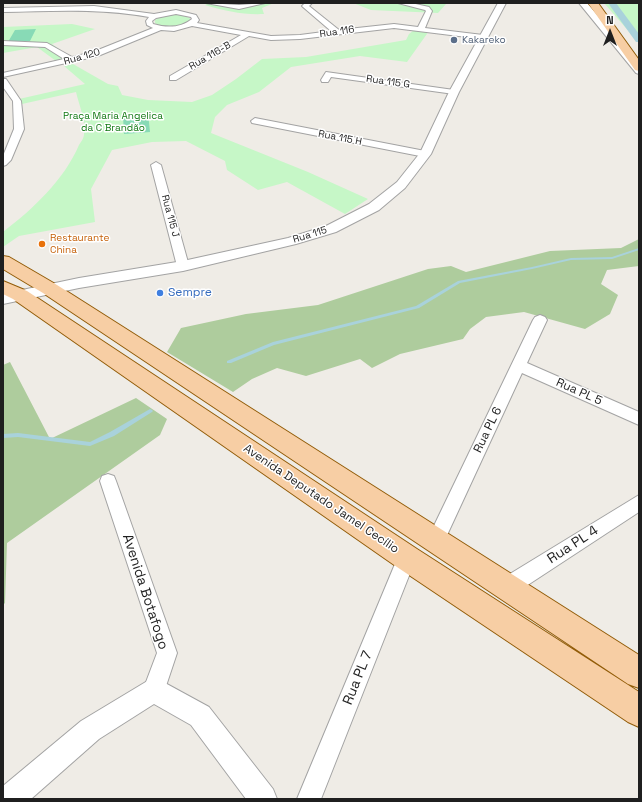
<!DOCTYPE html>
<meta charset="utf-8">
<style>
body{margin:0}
#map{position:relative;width:642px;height:802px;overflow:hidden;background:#efece6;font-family:"Space Grotesk",sans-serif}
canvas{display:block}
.frame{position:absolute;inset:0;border:4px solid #1f1f1f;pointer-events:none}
.north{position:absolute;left:590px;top:12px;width:40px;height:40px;-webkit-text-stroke:3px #fff;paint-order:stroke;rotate:0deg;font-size:11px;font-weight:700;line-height:16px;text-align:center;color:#1f1f1f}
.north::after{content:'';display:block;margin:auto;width:14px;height:18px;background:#1f1f1f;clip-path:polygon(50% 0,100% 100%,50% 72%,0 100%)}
</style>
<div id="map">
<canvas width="642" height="802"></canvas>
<div class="frame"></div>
<div class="north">N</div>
</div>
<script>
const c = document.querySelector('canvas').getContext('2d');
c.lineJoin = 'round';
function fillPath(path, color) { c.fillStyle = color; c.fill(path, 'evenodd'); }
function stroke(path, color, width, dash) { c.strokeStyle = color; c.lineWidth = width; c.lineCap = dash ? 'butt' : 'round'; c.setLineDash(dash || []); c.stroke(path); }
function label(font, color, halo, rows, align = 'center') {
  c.font = font + ' "Space Grotesk",sans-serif'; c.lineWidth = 3; c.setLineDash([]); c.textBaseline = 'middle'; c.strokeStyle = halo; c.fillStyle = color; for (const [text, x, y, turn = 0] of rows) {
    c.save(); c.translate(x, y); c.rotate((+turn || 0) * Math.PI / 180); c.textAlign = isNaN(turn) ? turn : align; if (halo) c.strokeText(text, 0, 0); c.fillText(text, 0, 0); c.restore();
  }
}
const forest = new Path2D(`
 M639,239v27l-32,4 -6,14 17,11 -8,19 -25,15 -61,-17 -38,5 -16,12 -7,10 -63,15 -28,14 -12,-9 -54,17 -29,-8 -25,11 -19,13 -66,-40 14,-24 65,-14 72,-9 110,-36 23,-3 15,6 84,-21 71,-3z
 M10,362l40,77 86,-41 31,21 -7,16 -153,108 -2,60 -2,2v-240z`);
const park = new Path2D(`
 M209,3h65l-12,5 2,6c-21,1 -39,-3 -59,-9z
 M353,3l93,1 -8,9 -67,-3z
 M604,3h35v40z
 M177,14l13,4v3c-10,6 -25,8 -35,2v-3l5,-3z
 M72,24l23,5 -43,15 18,13 -14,4 -19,-14 -34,6v-26z
 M414,30l15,1 -22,31 -47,-6 -69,11 -32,25 -32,13 -12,12 -4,16 97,39 60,27 -23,15 -58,-32 -29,8 -31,-20 -2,-9 -39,-20 -34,1 -40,8 -21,39 4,33 -76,14 -16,11v-15c30,-23 61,-52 76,-87 2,-3 5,-7 5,-11 2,-13 -5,-29 -8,-42l-54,12 -3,-5 66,-15 -21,-18 9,-2 35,20 10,2 4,9 26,5 44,2 20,-7 24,-16 26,-20 44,-2 100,-17 3,-6z`);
const pitch = new Path2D(`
 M36,29l-6,12 -22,1 7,-12z
 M148,113l2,19 -26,2 -1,-18z`);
const stream = new Path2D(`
 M639,248v2l-27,9 -41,1 -39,9 -72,14 -41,25 -145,37 -43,18h-4v-2l46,-19 143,-36 42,-25 74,-14 39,-9 41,-1z
 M150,409l2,1 1,1 -1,1 -38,24 -24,10 -72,-9 -15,1v-4l15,-1 72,9 20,-10z`);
const canal = new Path2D(`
 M608,3h8l23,31v8h-3z`);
const minor = new Path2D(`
 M206,3l33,2 26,-2 -26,6z
 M305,3h7l-3,3 30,24 55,-6 24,3 8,-16 -1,-1 -27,-7h13l18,4 3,4 -7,17 58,7 4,2 -4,2 -89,-11 -94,11 -29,1 -22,-4 -73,44h-6v-4l71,-41 -49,-9 -18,5 -13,-1 -63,26 -95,21v-4l61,-14 -19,-12 -42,-2v-4l44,2 25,14 21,-5 60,-24 -6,-3 -1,-4 3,-4c-49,-9 -97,-6 -146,-5v-4l91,-2 60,8 22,-4 20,5 3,5 -2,3 74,13 29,-1 31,-4 -28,-24 -1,-1zM176,14l15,3 1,2c-11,9 -25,9 -39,5l-1,-3 4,-3z
 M326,72l128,18 4,2 -4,2 -123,-17 -3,5h-6l-1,-2z
 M3,79h3l15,22 3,28 -13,31 -5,5 -3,1v-10l11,-27 -1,-28 -10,-14z
 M255,118l170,33 5,3 -5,3 -173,-34 -1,-2z
 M156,162l5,3 28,101 -2,3 -4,1 -6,-4 -26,-101z
 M540,315l5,2 2,3 -20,43 112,49v13l-117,-52 -80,173 -6,2 -6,-2 -3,-6 3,-6 103,-214 2,-3z
 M108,474l6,2 2,5 61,172 -15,45 -8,3 -8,-3 -3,-8 14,-37 -57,-172 2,-5z
 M639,495v17l-125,82 -7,2 -7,-2 -3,-7 3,-7z
 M407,549l7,3 2,6 -95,241h-24l103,-247z`);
const tertiary = new Path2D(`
 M498,3h8l-47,89 -28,62 -26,34 -26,22 -43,22 -40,12 -113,27 -104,17 -76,16v-10l76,-16 104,-17 105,-23 38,-12 43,-22 28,-22 23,-29 29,-61z
 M579,3h8l52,62v9l-3,-1z
 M154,677l55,30 64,82 4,10h-31l-55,-74 -37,-21 -55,35 -68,60h-28v-13l78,-65z`);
const primary = new Path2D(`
 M588,3h10l41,57v11l-4,-1z
 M3,256l6,1 48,28 582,370v33l-11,-4 -585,-391 -40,-24z
 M3,281l24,10 390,258 222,143v35l-11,-5 -231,-155 -384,-268 -10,-5z`);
const markers = [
 [454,40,4,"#5c6f8a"],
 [42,244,4,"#e8710a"],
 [160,293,4,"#3f7fe0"]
];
const farStreetnames = [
 ["Rua 116",337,32,-8],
 ["Rua 116-B",210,56,-30],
 ["Rua 120",82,57,-16],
 ["Rua 115 G",388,82,8],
 ["Rua 115 H",340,138,11],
 ["Rua 115 J",170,216,75],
 ["Rua 115",310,235,-17]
];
const farServicenames = [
 ["Kakareko",462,40]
];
const farParknames = [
 ["Praça Maria Angelica",113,116],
 ["da C Brandão",113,128]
];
const farFoodnames = [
 ["Restaurante",50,238],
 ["China",50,250]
];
const shopNames = [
 ["Sempre",168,293]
];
const streetNames = [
 ["Rua PL 5",579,392,24],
 ["Rua PL 6",488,430,-64],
 ["Avenida Deputado Jamel Cecílio",321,499,34]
];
const nearStreetnames = [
 ["Rua PL 4",573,545,-33],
 ["Avenida Botafogo",145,592,72],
 ["Rua PL 7",358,678,-68]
];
fillPath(forest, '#aecc9d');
fillPath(park, '#c6f7c7');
fillPath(pitch, '#88dab6');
fillPath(stream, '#a9d2db');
fillPath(canal, '#a9d2db');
stroke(minor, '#a3a3a3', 2);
stroke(tertiary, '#a3a3a3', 2);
stroke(primary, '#925c08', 2);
fillPath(minor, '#fff');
fillPath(tertiary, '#fff');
fillPath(primary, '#f7cea4');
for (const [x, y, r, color] of markers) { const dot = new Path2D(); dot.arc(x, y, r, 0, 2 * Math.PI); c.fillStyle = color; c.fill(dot); stroke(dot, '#fff', 1.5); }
label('10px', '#1f1f1f', '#fff', farStreetnames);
label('10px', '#4e5e75', '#fff', farServicenames, 'left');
label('10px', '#127914', '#fff', farParknames);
label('10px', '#c56008', '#fff', farFoodnames, 'left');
label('12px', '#366cbe', '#fff', shopNames, 'left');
label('12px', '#1f1f1f', '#fff', streetNames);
label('14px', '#1f1f1f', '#fff', nearStreetnames);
</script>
